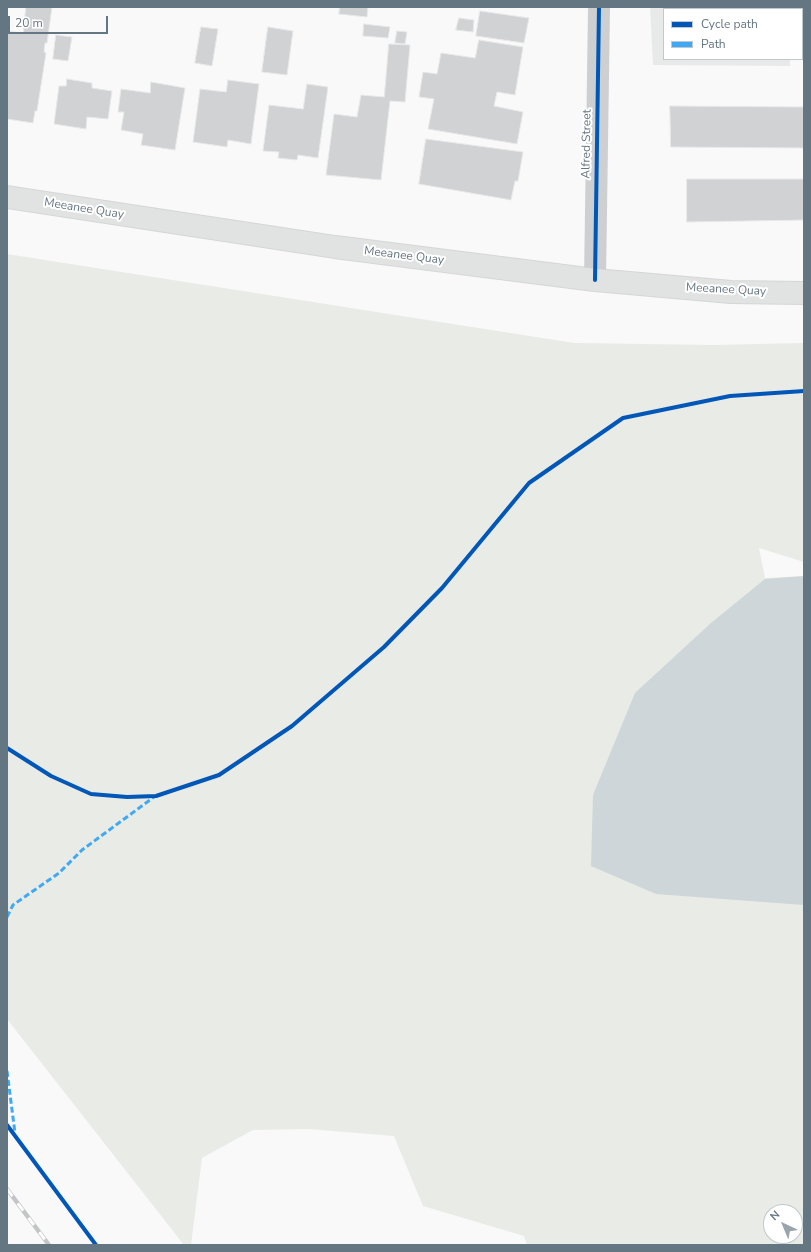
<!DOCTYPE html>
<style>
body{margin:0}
#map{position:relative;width:811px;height:1252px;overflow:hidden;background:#f9f9f9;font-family:"Nunito Sans",sans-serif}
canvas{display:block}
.frame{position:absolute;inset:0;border:8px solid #657683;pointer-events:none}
.legend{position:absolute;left:663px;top:8px;width:140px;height:52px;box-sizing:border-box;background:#fff;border:1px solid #c1c8cd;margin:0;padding:5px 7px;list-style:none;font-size:12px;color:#657683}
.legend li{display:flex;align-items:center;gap:8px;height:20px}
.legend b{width:20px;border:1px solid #c1c8cd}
.north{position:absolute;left:763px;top:1204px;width:40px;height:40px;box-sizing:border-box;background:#fff;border:1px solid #c1c8cd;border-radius:50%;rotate:316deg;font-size:11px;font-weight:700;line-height:16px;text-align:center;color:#657683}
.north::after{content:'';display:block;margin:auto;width:14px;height:18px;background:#99a4ac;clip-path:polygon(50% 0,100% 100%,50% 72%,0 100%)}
.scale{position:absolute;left:8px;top:16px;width:100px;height:18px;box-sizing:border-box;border:2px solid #657683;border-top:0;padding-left:5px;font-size:12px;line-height:14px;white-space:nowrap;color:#657683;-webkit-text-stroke:3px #fff;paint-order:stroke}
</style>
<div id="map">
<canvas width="811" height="1252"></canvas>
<div class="frame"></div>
<ul class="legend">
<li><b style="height:5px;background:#0057b8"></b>Cycle path</li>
<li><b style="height:5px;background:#3fa9f5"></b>Path</li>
</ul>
<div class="north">N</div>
<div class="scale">20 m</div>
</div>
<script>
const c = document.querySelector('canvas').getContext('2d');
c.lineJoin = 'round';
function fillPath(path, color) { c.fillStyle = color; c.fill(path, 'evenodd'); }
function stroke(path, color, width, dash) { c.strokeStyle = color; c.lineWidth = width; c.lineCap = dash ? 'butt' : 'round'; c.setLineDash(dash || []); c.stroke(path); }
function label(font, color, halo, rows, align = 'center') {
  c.font = font + ' "Nunito Sans",sans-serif'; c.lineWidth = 4; c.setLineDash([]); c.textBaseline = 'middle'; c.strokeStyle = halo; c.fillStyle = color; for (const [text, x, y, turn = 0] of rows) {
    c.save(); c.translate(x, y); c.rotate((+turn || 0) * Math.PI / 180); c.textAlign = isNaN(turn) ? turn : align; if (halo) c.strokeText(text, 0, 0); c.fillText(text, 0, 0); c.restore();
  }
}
const built = new Path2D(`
 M650,7h141v2h-127v50h126v7l-137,-1z`);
const green = new Path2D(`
 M7,254l567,89 140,2 90,-2v219l-45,-14 6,30 39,-2v669h-277l-3,-9 -101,-30 -29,-70 -86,-7 -55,1 -51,28 -11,87h-7l-177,-226zM771,1212h24v24h-24z`);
const water = new Path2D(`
 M804,576v329l-148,-11 -65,-28 2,-71 42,-102 76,-70 54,-44z`);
const building = new Path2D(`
 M26,7h26l-5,36h-2l-1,9 2,1 -9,58h-2l-2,12 -26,-4v-88l16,2z
 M340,7h28l-1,10 -28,-3z
 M799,7h5v30h-2v-28h-3z
 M480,11l49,7 -5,25 -48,-7z
 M459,18l15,2 -1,12 -17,-2z
 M364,24l26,3 -2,11 -25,-2z
 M201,27l17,2 -6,37 -17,-3z
 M268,27l25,4 -6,44 -25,-3z
 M397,31l10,1 -2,12 -10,-1z
 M56,35l16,2 -4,24 -15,-2z
 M479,40l44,7 -8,48 -18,-3 -3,14 29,6 -6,32 -89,-15 6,-30 -15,-2 4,-25 14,2 4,-21 34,5z
 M389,44l21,1 -5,57 -15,-1 -9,79 -55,-5 8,-61 23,3 4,-22 23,2z
 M67,79l25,4v5l20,3 -4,28 -21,-2 -1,12 -32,-5 5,-38h7z
 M228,80l31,4 -8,60 -23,-4 -1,7 -34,-5 7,-53 26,3z
 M151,82l34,6 -10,62 -34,-5 2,-11 -22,-4 3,-18h-6l3,-23 29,4z
 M307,84l21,3 -10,71 -20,-3 -1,5 -19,-2 1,-6 -16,-1 6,-46 34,4z
 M670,106l134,1v41l-133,-1z
 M426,139l97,13 -5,29h-3l-4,19 -92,-16z
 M687,179h117v41l-117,2z`);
const street = new Path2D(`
 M595,280l4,-273`);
const secondary = new Path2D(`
 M7,197l328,50 260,33 136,12 73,1`);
const rail = new Path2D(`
 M7,1189l42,56`);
const quiet = new Path2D(`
 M7,917l6,-12 46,-32 23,-23 72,-53
 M7,1071l8,62`);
const cycleway = new Path2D(`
 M595,280l4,-273
 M7,748l44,28 40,18 36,3 29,-1 63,-21 73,-49 92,-79 58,-59 87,-105 94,-65 107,-22 74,-5
 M7,1125l89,120`);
const streetNames = [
 ["Alfred Street",587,144,-89],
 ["Meeanee Quay",84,209,9],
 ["Meeanee Quay",404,256,7],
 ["Meeanee Quay",726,290,3]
];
fillPath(built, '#e8e9e9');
fillPath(green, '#e8ebe6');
fillPath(water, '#ced6d9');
fillPath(building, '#d0d2d3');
stroke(building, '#e8e8e8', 1);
stroke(secondary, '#d5d6d7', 24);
stroke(street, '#cecfd0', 22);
stroke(secondary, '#e1e2e2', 22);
stroke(rail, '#c3c5c6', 4.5);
stroke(rail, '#fff', 3, [9]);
stroke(quiet, '#3fa9f5', 3, [6, 3]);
stroke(cycleway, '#0057b8', 4);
label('12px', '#657683', '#fff', streetNames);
</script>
